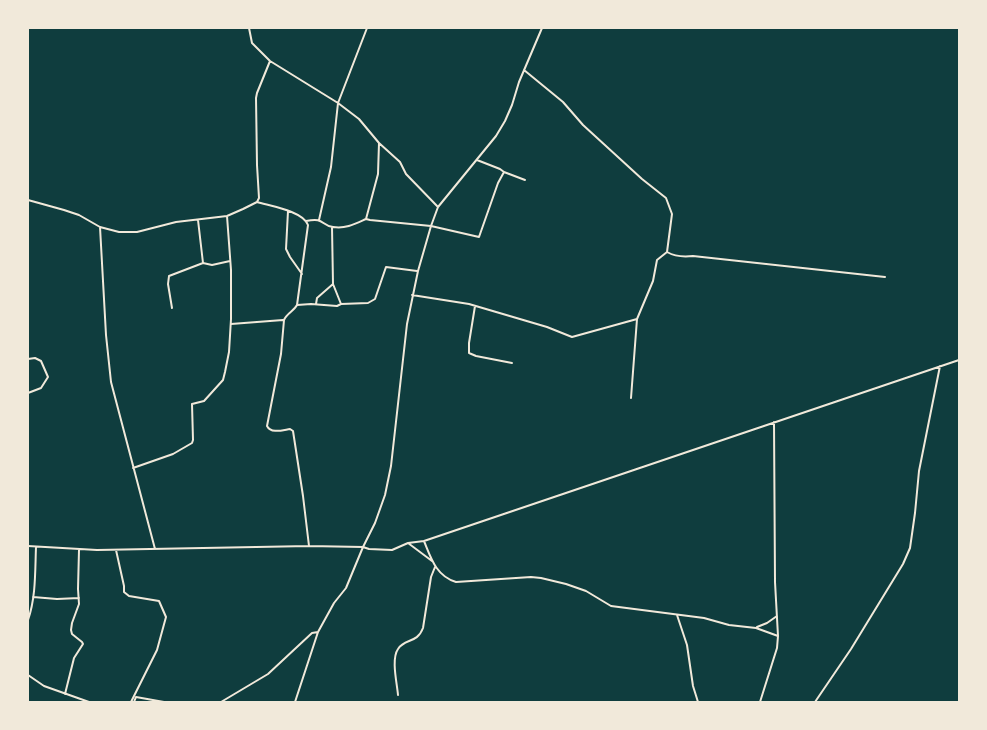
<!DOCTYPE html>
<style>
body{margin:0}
#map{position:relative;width:987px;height:730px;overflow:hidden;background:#0f3d3e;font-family:"Archivo Narrow",sans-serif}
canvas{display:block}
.frame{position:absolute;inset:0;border:29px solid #f1e9da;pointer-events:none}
</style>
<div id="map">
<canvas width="987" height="730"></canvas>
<div class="frame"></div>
</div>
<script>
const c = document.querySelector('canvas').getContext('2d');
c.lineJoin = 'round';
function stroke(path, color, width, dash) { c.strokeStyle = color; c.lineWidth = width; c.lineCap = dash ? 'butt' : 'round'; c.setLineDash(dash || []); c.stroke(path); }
const minor = new Path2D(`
 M249,28l3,15 18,18 68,42 21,16 20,24 21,19 6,12 32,33
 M524,70l39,32 20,23 59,54 24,19 6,16 -5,38 -10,8 -4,21 -16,38 -6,79
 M477,160l23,9 4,3 21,8
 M28,200l36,10 15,5 21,12 19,5h18l39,-10 51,-6 16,-7 14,-7 2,-4 -2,-33 -1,-67 1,-5 13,-32
 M257,202c13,4 46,9 51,23l-11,80c-3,6 -10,8 -13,15l-3,34 -14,72c4,8 16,4 23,3l3,2 10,65 6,50
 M288,211l-2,38 4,8 12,17
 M366,219l12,-45 1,-31
 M198,220l5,43
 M319,220l12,-53 7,-64 29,-75
 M306,221c19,-4 14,4 27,6 13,2 22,-3 33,-8l4,1 61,6 48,11 19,-54 6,-11
 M100,227l6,108 5,47 44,167
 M332,227l1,57 8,20
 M667,252c7,4 18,5 26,4l192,21
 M412,295l57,9 78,23 25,10 65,-18
 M316,304l1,-6 16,-14
 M297,305l14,-1 26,2 4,-2 27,-1 7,-4 11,-32 31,4
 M475,306l-6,37v10l7,3 36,7
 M172,308l-4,-24 1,-8 34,-13 9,2 18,-4
 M231,324l52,-4
 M28,359l7,-1 6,3 7,16 -7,11 -13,5
 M133,468l40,-14 19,-11 1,-3 -1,-36 12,-3 19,-21 2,-8 4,-20 2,-33v-49l-4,-54
 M424,541c7,17 12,35 32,41l75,-5 10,1 25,6 20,7 25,15 93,12 25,7 27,3 22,8
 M408,543l24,18
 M28,546l69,4 212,-4 54,1 6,2 23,1 16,-7 16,-2 535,-181
 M116,550l8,36v6l5,4 30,5 7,16 -9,33 -26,52
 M33,597l24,2 22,-1
 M677,615l10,30 6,41 5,16
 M28,620c8,-23 7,-48 8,-73
 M757,627l10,-4 10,-7
 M28,675l16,11 45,16
 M65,694l9,-36 9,-14 -1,-2 -10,-8 -1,-4 1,-7 7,-19 -1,-15 1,-39
 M398,695c-1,-12 -7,-36 0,-46 7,-11 19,-5 25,-21l8,-51 4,-10
 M134,702l2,-5 28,5
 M221,702l47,-28 44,-41 6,-1
 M295,702l23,-70 16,-29 12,-15 17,-41 12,-24 10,-28 6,-29 16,-142 11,-53 13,-45 7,-19 58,-71 9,-15 7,-16 7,-23 23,-54
 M760,702l17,-54 1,-12 -3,-54 -1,-160
 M815,702l36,-53 52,-85 7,-16 5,-35 4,-42 21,-105`);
stroke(minor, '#f1e9da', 2);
</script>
